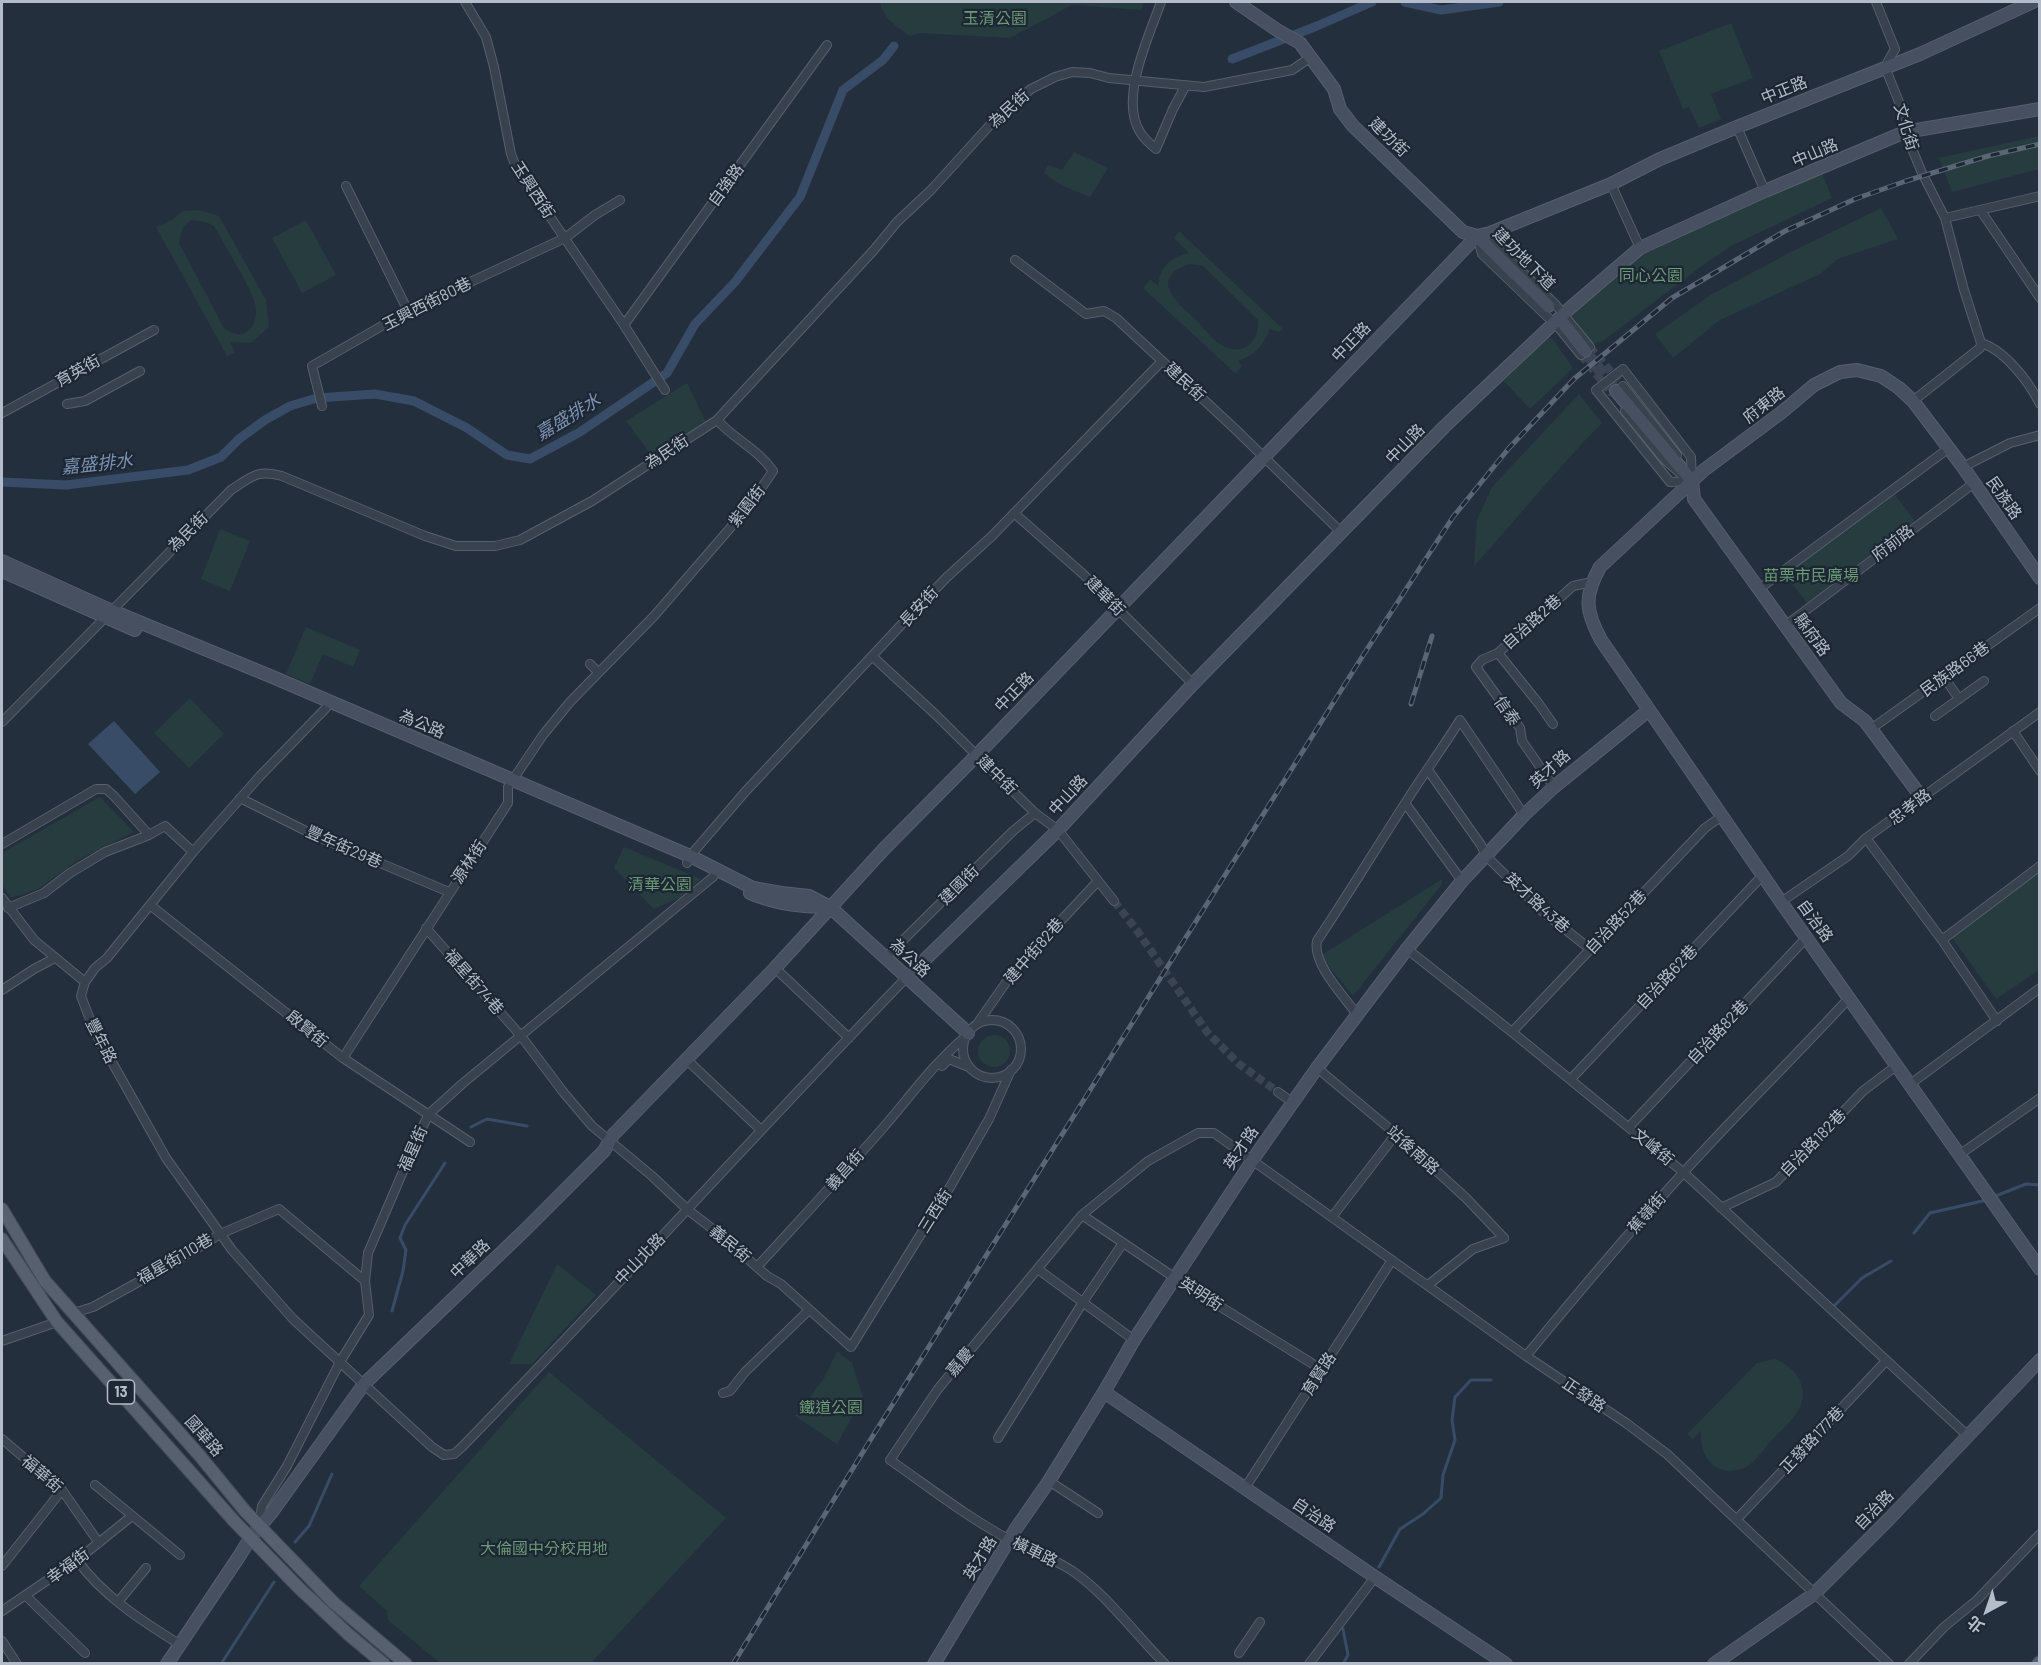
<!DOCTYPE html>
<meta charset="utf-8">
<style>
body{margin:0}
#map{position:relative;width:2041px;height:1665px;overflow:hidden;background:#242f3e;font-family:Barlow,"Noto Sans TC",sans-serif}
canvas{display:block}
.frame{position:absolute;inset:0;border:3px solid #b4bcc9;pointer-events:none}
.north{position:absolute;left:1957px;top:1581px;width:60px;height:60px;-webkit-text-stroke:4px #1d2633;paint-order:stroke;rotate:220deg;font-size:16px;font-weight:700;line-height:24px;text-align:center;color:#b4bcc9}
.north::after{content:'';display:block;margin:auto;width:21px;height:27px;background:#b4bcc9;clip-path:polygon(50% 0,100% 100%,50% 72%,0 100%)}
</style>
<div id="map">
<canvas width="2041" height="1665"></canvas>
<div class="frame"></div>
<div class="north">北</div>
</div>
<script>
const c = document.querySelector('canvas').getContext('2d');
c.lineJoin = 'round';
function fillPath(path, color) { c.fillStyle = color; c.fill(path, 'evenodd'); }
function stroke(path, color, width, dash) { c.strokeStyle = color; c.lineWidth = width; c.lineCap = dash ? 'butt' : 'round'; c.setLineDash(dash || []); c.stroke(path); }
function label(font, color, halo, rows, align = 'center') {
  c.font = font + ' Barlow,"Noto Sans TC",sans-serif'; c.lineWidth = 4.5; c.setLineDash([]); c.textBaseline = 'middle'; c.strokeStyle = halo; c.fillStyle = color; for (const [text, x, y, turn = 0] of rows) {
    c.save(); c.translate(x, y); c.rotate((+turn || 0) * Math.PI / 180); c.textAlign = isNaN(turn) ? turn : align; if (halo) c.strokeText(text, 0, 0); c.fillText(text, 0, 0); c.restore();
  }
}
const green = new Path2D(`
 M880,2h264l-3,8 -69,-5 -62,33 -89,-5 -11,3c-13,-9 -28,-19 -30,-34z
 M1731,23l22,55 -42,16 10,25 -22,9 -10,-21 -6,2 -24,-58z
 M2039,136v33l-87,23 -13,-34z
 M1074,152l34,16 -18,29 -29,-12 -17,-12 4,-8 14,5z
 M1822,173l10,25 -101,48 -32,22 -96,73 -10,3 -22,-30 74,-62z
 M1881,208l17,31 -60,20 -18,15 -100,46 -47,38 -18,-24 57,-40 81,-43z
 M199,210l20,6 47,84 3,27 -18,16 -21,-1 5,10 -8,4 -71,-129 16,-7 11,-9zM191,220l15,2 8,4c9,17 41,67 42,83 1,7 -2,16 -7,21 -8,8 -17,3 -25,-2l-45,-85 3,-14z
 M306,220l30,55 -34,18 -30,-55z
 M1179,231l104,98 -4,3 -9,-3c-7,17 -15,26 -32,32l4,5 -6,8 -93,-86 7,-9 8,7c2,-19 12,-29 31,-33l-15,-15zM1190,264l13,2 55,54c2,21 -15,37 -35,26 -10,-5 -19,-18 -27,-26 -19,-18 -49,-42 -6,-56z
 M1552,338l21,30 -43,41 -26,-28 41,-42z
 M687,383l19,39 -54,34 -26,-35z
 M1579,394l23,29c-45,45 -85,96 -128,143l3,-46 15,-33z
 M1895,495l20,26 -108,82 -23,-30z
 M220,529l30,12 -20,50 -29,-12z
 M306,627l54,23 -7,17 -30,-13 -13,30 -24,-10z
 M190,698l34,36 -35,34 -35,-35z
 M100,797l34,35 -56,28 -40,29 -27,9 -9,-13v-32z
 M624,847l77,32 -22,19 -25,11 -40,-41z
 M2039,872v98l-43,29 -45,-63z
 M1442,879v5l-89,112 -30,-37v-5z
 M978 1051a16 16 0 1 1 32 0a16 16 0 1 1-32 0Z
 M557,1264l39,31 -64,69h-23z
 M837,1351l15,12 11,34 -26,47 -42,-28 28,-36z
 M1775,1359c23,9 37,32 21,55 -7,10 -18,19 -26,28 -7,8 -17,23 -26,26 -28,11 -45,-11 -43,-37l-8,8 -6,-5 70,-71z
 M549,1372l177,146 -135,145h-151l-52,-43 -1,-9 -28,-25z`);
const water = new Path2D(`
 M114,721l46,51 -25,22 -47,-50z`);
const stream = new Path2D(`
 M471,1127l16,-8 40,7
 M1993,1197l33,-13 14,1
 M1914,1233l16,-20 57,-13
 M1835,1305l27,-27 29,-17
 M392,1311l11,-40 3,-21 -6,-12 5,-13 40,-62
 M295,1542l14,-16 23,-52
 M1379,1567l21,-38 23,-15 18,-16 2,-23 12,-35 -3,-20 3,-23 16,-17h20
 M221,1664l53,-82
 M1343,1664l5,-9 -5,-26`);
const canal = new Path2D(`
 M1405,2l36,8 58,-8
 M1232,59l85,-33 55,-24
 M2,482l64,3 122,-15 33,-13 18,-18 26,-19 25,-14 27,-8 58,-4 39,7 53,27 40,27 23,4 50,-27 87,-59 28,-49 40,-42 65,-85 43,-107 40,-30 11,-14`);
const streetTunnel = new Path2D(`
 M1590,347l33,39
 M1581,355l31,39
 M1114,901l24,31 69,100 32,32 39,28`);
const secondaryTunnel = new Path2D(`
 M1585,351l31,40`);
const street = new Path2D(`
 M465,2l21,35 8,30 17,87 5,13 108,158 41,65
 M1161,2c-12,34 -42,97 -21,130 4,7 10,12 16,17l17,-40 13,-24
 M1876,2l19,47 -10,18 22,55 -2,10 17,41 23,45 19,72 17,53 -1,5 -67,53
 M1737,127l28,64
 M1611,184l29,64
 M346,186l62,125
 M1981,211l59,87
 M1945,218l95,-22
 M1477,236l5,18 77,74 22,27
 M1483,238l8,3 64,63 35,43
 M1015,260l71,54 18,-3 12,7 118,110 107,104
 M624,325l203,-280
 M1981,343c24,7 48,39 59,61
 M1623,369l68,88 1,24 -22,1 -74,-92z
 M1623,386l54,69
 M67,404l18,-3 55,-30
 M322,406l-10,-40 96,-55 157,-73 30,-23 25,-15
 M1625,411l39,48 18,16
 M2,413l152,-83
 M1963,467l47,-24 30,-8
 M1014,513l69,61 110,110
 M1759,589l190,-141
 M1785,626l189,-143
 M1498,653l41,51 14,20
 M872,656l63,58 100,99 23,17 56,71
 M590,664l8,8
 M1944,677l15,22
 M328,702l-2,6 -66,68 -67,76 -86,106 -12,10 -10,14 -4,14 13,34 72,128 66,92 61,69 139,128 12,8 10,-1 8,-7c150,-154 294,-314 444,-469
 M1935,716l49,-35
 M2,722l229,-232c20,-13 26,-21 51,-14l143,60 31,10h39l25,-6 72,-39 125,-81 156,-169 24,-29 34,-32 68,-75 32,-26 24,-12 17,-5 18,1 19,5 95,9 88,-17 19,-13
 M1871,729l169,-121
 M2013,731l27,40
 M1428,770l53,75 5,11 56,55 48,38
 M1554,787l-32,-46 -2,-13 -44,-61 6,-7 16,-7 75,-67 19,-4
 M240,798l78,39 131,55
 M1405,803l57,78
 M1866,838l76,102 55,81
 M2,844l94,-55h10l8,7 35,39
 M687,863l3,-7 55,-64 171,-183 31,-32 44,-40 171,-176
 M2,898l32,42 51,42
 M1781,902l67,-46 18,-18 174,-126
 M150,905l193,153 127,84
 M8,908l36,-15 26,-20 35,-21 44,-17 16,-9 28,26
 M426,928l95,108 43,57 28,33 60,50 36,34 35,27 44,39 14,8 70,63 99,-160 39,-68 22,-49
 M1942,940l98,-74
 M1407,949l105,83 171,140 285,264
 M885,958l128,-127 22,-18
 M775,968l74,70
 M2,990l32,-21 21,-11
 M1358,1016c-13,-19 -46,-52 -41,-75 30,-45 58,-91 87,-136 18,-29 38,-56 56,-85l64,95
 M963 1049a29 29 0 1 1 58 0a29 29 0 1 1-58 0Z
 M977,1024l37,-53 83,-89
 M1512,1032l193,-204 17,-12
 M343,1058l165,-255v-16l35,-52 27,-33 85,-87 95,-110 23,-34c-14,-21 -39,-32 -56,-51
 M686,1059l75,71
 M942,1066l7,-7 20,8
 M1317,1068l79,66 70,64 38,40 -31,11 -45,36
 M1571,1079l191,-203
 M1909,1085l131,-97
 M1278,1092l14,10
 M1629,1127l178,-190
 M1959,1155l81,-57
 M1721,1208l55,-26 87,-91 33,-25
 M1082,1215l105,71 134,83
 M1332,1217l64,-83
 M757,1267c42,-46 84,-91 125,-138 27,-31 51,-65 83,-92
 M1039,1270l95,70
 M73,1313l20,-6 87,-48 40,-25 59,-25 86,72
 M2,1341l55,-19
 M1526,1356c51,-62 103,-124 157,-183 54,-60 112,-116 166,-175
 M723,1393l7,-2 15,-19 63,-61
 M998,1438l85,-136 40,-59
 M2,1439l60,51 37,53
 M1049,1481l49,32
 M95,1485l85,70
 M1245,1488l147,-228
 M1737,1519l149,-158
 M259,1526l3,-20 25,-40 53,-104 29,-47 -4,-34 3,-28 51,-119 10,-20 33,-30 251,-207 3,-7
 M77,1560c26,36 65,61 102,84
 M2,1566l60,-76
 M26,1596l59,57
 M118,1602l28,-34
 M2,1611l75,-51 55,-44
 M2,1641l15,23
 M1239,1653l21,-31
 M1165,1664c-30,-30 -56,-67 -91,-92 -20,-14 -44,-21 -66,-33 -41,-22 -79,-52 -118,-79l48,-71 144,-174 66,-54 50,-28h16l312,223 100,67 41,31 222,210
 M1309,1664l66,-87
 M1909,1664l35,-37 33,-27 63,-66`);
const secondary = new Path2D(`
 M1236,2l41,28 23,13 34,46 6,20 13,17 110,106 14,4
 M1477,236l71,70
 M1564,324l21,27
 M1616,391l76,90
 M1692,481l2,18 147,204 24,18 57,77
 M2,561l108,49 165,68 415,178 63,32 28,5 28,3 21,11 138,126
 M2,571l133,59
 M2040,578l-77,-111 -50,-66 -14,-13 -18,-12 -24,-6 -17,2 -26,13 -32,27 -78,58 -104,97c-16,29 -15,43 1,73l180,262 259,367
 M750,893c26,11 50,14 79,14
 M906,978l152,-148 135,-146 251,-257 126,-119 70,-60 125,-57 140,-59 135,-23
 M1104,1392l271,185 131,87
 M167,1664l73,-109 11,-18 21,-25 92,-128 162,-155 78,-78 9,-16 162,-167 108,-118 94,-95 500,-519 13,-3 121,-49 49,-25 77,-32 183,-73 113,-52
 M934,1664l81,-134 34,-49 55,-89 30,-52 124,-188 59,-84 90,-119 55,-68 62,-66 30,-28 95,-77
 M1714,1664l100,-70 75,-75 151,-159`);
const primary = new Path2D(`
 M2,1209l43,72 155,175 45,55 89,92 72,61
 M2,1239l55,83 177,199 65,67 49,46 36,30
 M2038,1664l2,-2`);
const rail = new Path2D(`
 M1411,704l21,-68
 M733,1664l141,-230 488,-777 91,-140 56,-69 65,-69 98,-81 113,-67 70,-32 51,-18 82,-25 52,-12`);
const shields = [
 [121,1392,27]
];
const shieldNames = [
 ["13",121,1392]
];
const parkNames = [
 ["玉清公園",995,19],
 ["同心公園",1651,276],
 ["苗栗市民廣場",1811,576],
 ["清華公園",660,885],
 ["鐵道公園",831,1408],
 ["大倫國中分校用地",544,1549]
];
const streetNames = [
 ["中正路",1784,90,-22],
 ["為民街",1009,109,-42],
 ["文化街",1906,127,73],
 ["建功街",1389,137,44],
 ["中山路",1815,153,-23],
 ["自強路",726,185,-54],
 ["玉興西街",533,190,57],
 ["建功地下道",1524,259,45],
 ["玉興西街80巷",427,304,-27],
 ["中正路",1351,342,-46],
 ["育英街",78,371,-29],
 ["建民街",1185,382,43],
 ["府東路",1764,405,-38],
 ["中山路",1405,444,-46],
 ["為民街",667,452,-33],
 ["民族路",2004,498,55],
 ["紫園街",747,506,-52],
 ["為民街",188,532,-45],
 ["府前路",1893,543,-37],
 ["建華街",1105,596,45],
 ["長安街",919,607,-47],
 ["自治路2巷",1532,622,-42],
 ["縣府路",1812,635,54],
 ["民族路66巷",1955,669,-36],
 ["中正路",1014,692,-46],
 ["信泰",1507,711,55],
 ["為公路",422,724,23],
 ["英才路",1550,769,-42],
 ["建中街",997,775,45],
 ["中山路",1068,795,-47],
 ["忠孝路",1910,807,-36],
 ["豐年街29巷",344,847,24],
 ["源林街",469,862,-56],
 ["建國街",959,885,-45],
 ["英才路43巷",1537,903,42],
 ["自治路",1815,921,54],
 ["自治路52巷",1616,922,-47],
 ["建中街82巷",1034,951,-49],
 ["為公路",910,958,43],
 ["自治路62巷",1667,977,-47],
 ["福星街74巷",474,982,49],
 ["啟賢街",307,1029,39],
 ["自治路82巷",1718,1032,-47],
 ["豐年路",101,1041,63],
 ["自治路182巷",1813,1143,-46],
 ["文峰街",1653,1147,39],
 ["英才路",1241,1148,-56],
 ["福星街",413,1149,-66],
 ["站後南路",1413,1150,42],
 ["義昌街",845,1170,-48],
 ["三西街",935,1211,-58],
 ["蕉嶺街",1647,1213,-49],
 ["義民街",730,1244,40],
 ["福星街110巷",175,1259,-30],
 ["中華路",470,1259,-44],
 ["中山北路",640,1259,-46],
 ["英明街",1201,1294,33],
 ["嘉慶",960,1362,-50],
 ["育賢路",1319,1374,-57],
 ["正發路",1584,1395,34],
 ["國華路",204,1436,49],
 ["正發路177巷",1812,1440,-47],
 ["福華街",42,1474,41],
 ["自治路",1874,1510,-46],
 ["自治路",1314,1515,34],
 ["橫車路",1035,1552,26],
 ["英才路",980,1558,-59],
 ["幸福街",68,1566,-36]
];
const waterNames = [
 ["嘉盛排水",568,417,-31],
 ["嘉盛排水",97,464,-6]
];
fillPath(green, '#263c3f');
fillPath(water, '#394c67');
stroke(stream, '#394c67', 3);
stroke(canal, '#394c67', 9);
stroke(streetTunnel, '#3a4453', 8, [8, 4]);
stroke(secondaryTunnel, '#3a4453', 12, [12, 6]);
stroke(street, '#565f6c', 10);
stroke(secondary, '#565f6c', 14);
stroke(primary, '#414a57', 14);
stroke(street, '#38414e', 8);
stroke(secondary, '#465061', 12);
stroke(primary, '#56606e', 12);
stroke(rail, '#5a6575', 5);
stroke(rail, '#1d2633', 3, [9]);
for (const [x, y, w] of shields) { const box = new Path2D(); box.roundRect(x - w / 2, y - 12, w, 24, 4.5); c.fillStyle = '#1d2633'; c.fill(box); stroke(box, '#b4bcc9', 1.5); }
label('bold 15px', '#b4bcc9', null, shieldNames);
label('16px', '#6b9a76', '#1d2633', parkNames);
label('16px', '#b4bcc9', '#1d2633', streetNames);
label('italic 18px', '#7c92b1', '#1d2633', waterNames);
</script>
